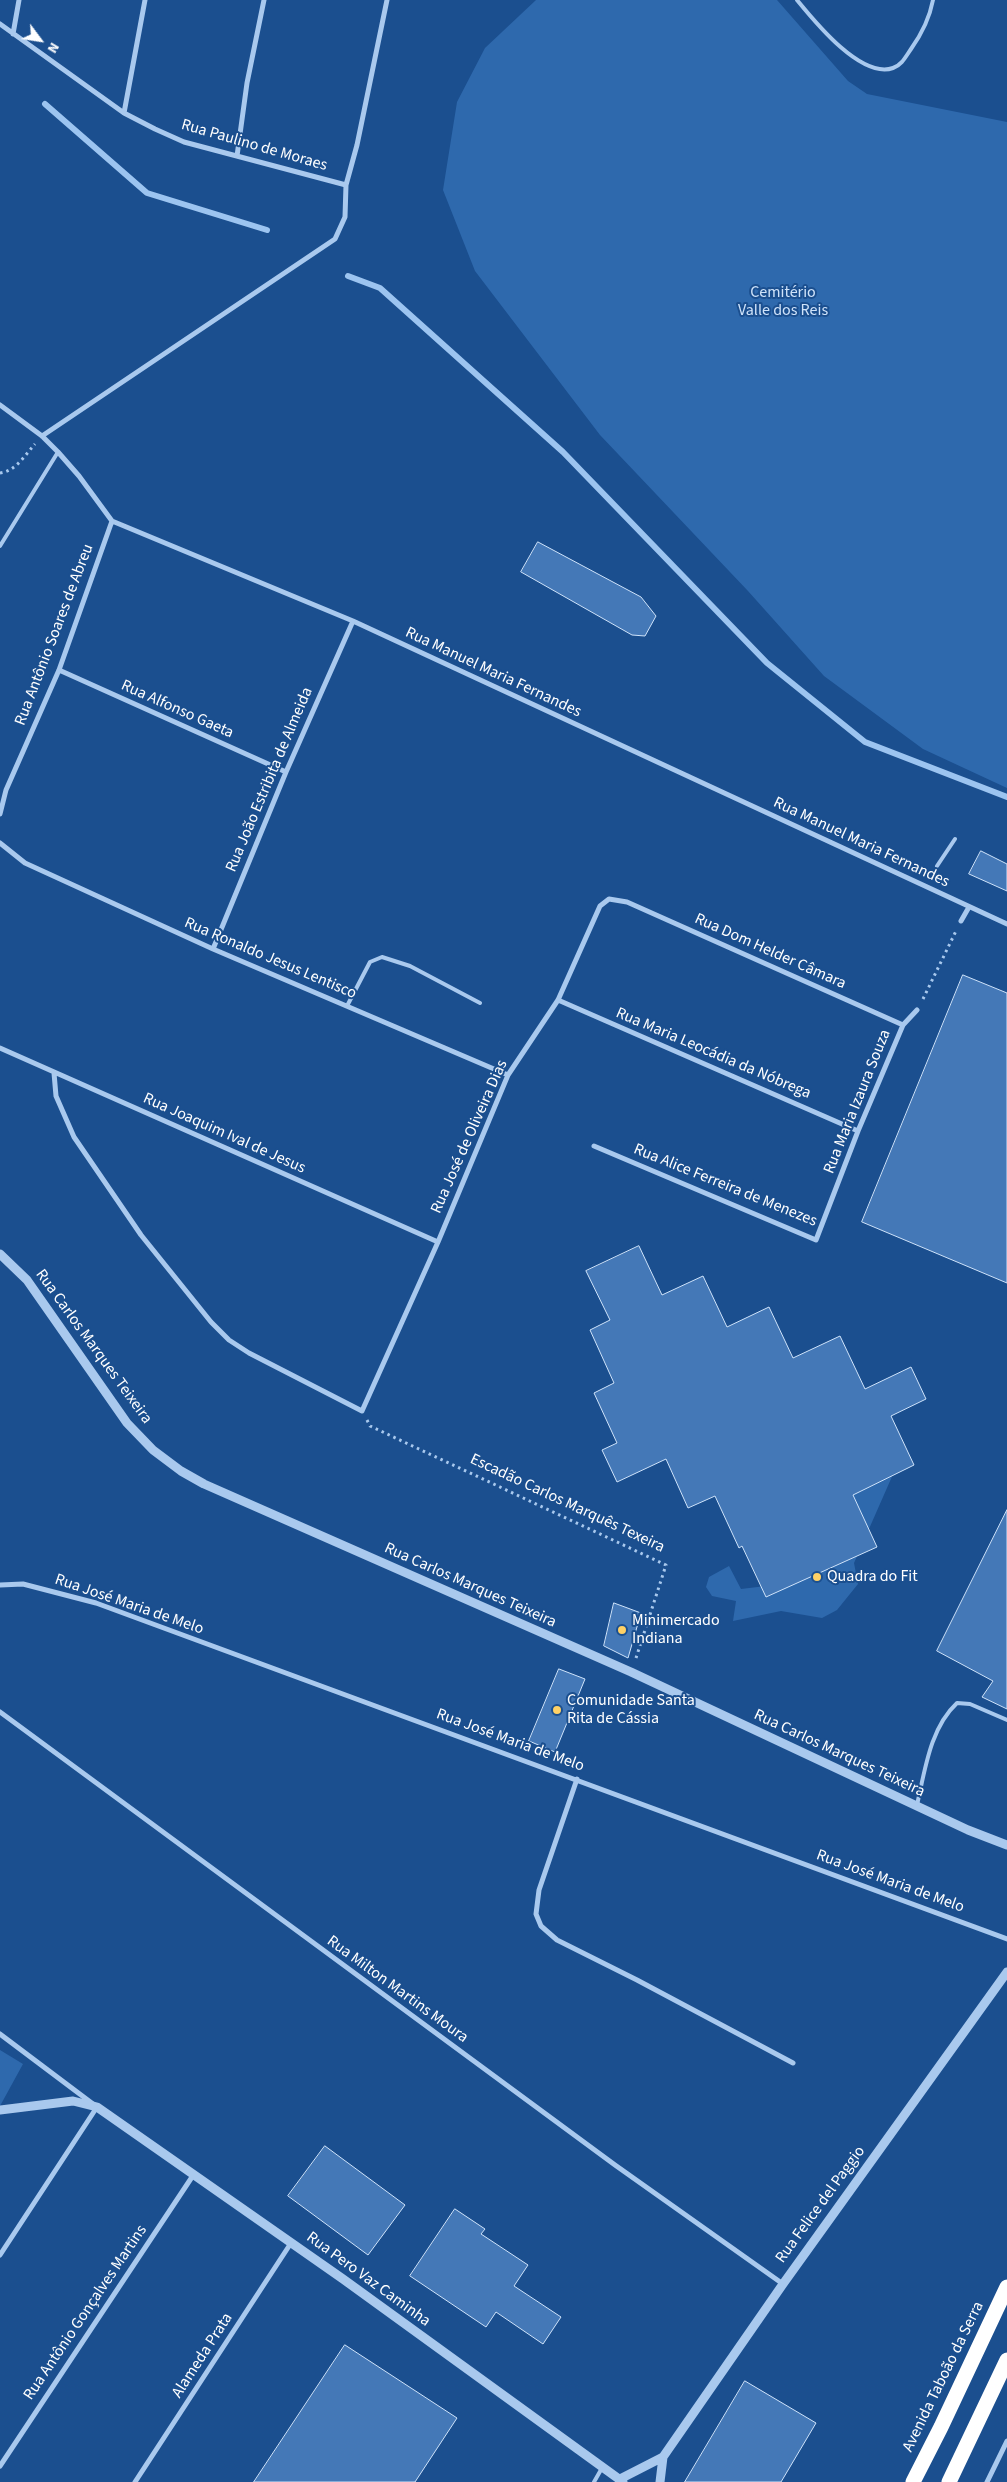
<!DOCTYPE html>
<meta charset="utf-8">
<style>
body{margin:0}
#map{position:relative;width:1007px;height:2482px;overflow:hidden;background:#1b4f8f;font-family:"Source Sans 3",sans-serif}
canvas{display:block}
.north{position:absolute;left:15px;top:15px;width:50px;height:50px;-webkit-text-stroke:4px #1b4f8f;paint-order:stroke;rotate:121deg;font-size:14px;font-weight:700;line-height:20px;text-align:center;color:#fff}
.north::after{content:'';display:block;margin:auto;width:18px;height:22px;background:#fff;clip-path:polygon(50% 0,100% 100%,50% 72%,0 100%)}
</style>
<div id="map">
<canvas width="1007" height="2482"></canvas>
<div class="north">N</div>
</div>
<script>
const c = document.querySelector('canvas').getContext('2d');
c.lineJoin = 'round';
function fillPath(path, color) { c.fillStyle = color; c.fill(path, 'evenodd'); }
function stroke(path, color, width, dash) { c.strokeStyle = color; c.lineWidth = width; c.lineCap = dash ? 'butt' : 'round'; c.setLineDash(dash || []); c.stroke(path); }
function label(font, color, halo, rows, align = 'center') {
  c.font = font + ' "Source Sans 3",sans-serif'; c.lineWidth = 4; c.setLineDash([]); c.textBaseline = 'middle'; c.strokeStyle = halo; c.fillStyle = color; for (const [text, x, y, turn = 0] of rows) {
    c.save(); c.translate(x, y); c.rotate((+turn || 0) * Math.PI / 180); c.textAlign = isNaN(turn) ? turn : align; if (halo) c.strokeText(text, 0, 0); c.fillText(text, 0, 0); c.restore();
  }
}
const green = new Path2D(`
 M536,0h241l71,81 19,13 140,28v666l-84,-39 -99,-73 -76,-85 -148,-156 -125,-164 -32,-81 14,-88 28,-54z
 M894,1472l-40,91 4,21 -21,26 -15,8 -41,-7 -48,10 3,-20 -24,-5 -6,-9 3,-10 20,-11 12,23 25,-3 71,-97z
 M0,2050l23,14 -23,42z`);
const stream = new Path2D(`
 M45,104l102,89 120,37
 M348,276l32,12 183,164 204,211 98,79 142,55`);
const building = new Path2D(`
 M538,542l103,55 15,19 -11,20 -13,-1 -111,-63z
 M981,851l26,13v27l-38,-17z
 M963,975l44,18v290l-145,-61z
 M639,1246l23,49 41,-19 24,51 42,-20 24,51 47,-22 25,53 46,-22 15,32 -35,17 23,49 -61,30 24,52 -111,50 -24,-51 -3,2 -24,-52 -27,12 -22,-49 -49,23 -15,-32 15,-7 -23,-50 20,-10 -24,-53 20,-10 -24,-49z
 M1007,1510v199l-25,-12 11,-16 -56,-30z
 M614,1603l27,10 -13,45 -24,-12z
 M559,1669l26,10 -30,73 -26,-11z
 M325,2146l80,59 -37,50 -80,-59z
 M455,2209l30,20 -4,5 47,31 -14,21 47,31 -18,27 -47,-32 -10,15 -76,-51z
 M345,2345l112,73 -42,64h-161z
 M745,2381l71,42 -35,59h-96z`);
const path = new Path2D(`
 M0,473c16,-2 25,-18 35,-29
 M923,999l33,-68
 M367,1420l3,6 296,139 -30,93`);
const service = new Path2D(`
 M797,0c18,22 64,79 96,68 9,-3 13,-12 18,-19 10,-14 19,-33 22,-49
 M0,546l58,-94
 M937,866l18,-27
 M347,1006l23,-44 12,-5 28,9 70,37
 M917,1805c8,-35 13,-77 40,-102l13,1 37,16
 M594,2482l8,-14`);
const minor = new Path2D(`
 M0,24l124,89 31,16 29,13 162,43 11,-40 30,-145
 M13,34l6,-34
 M124,113l21,-113
 M237,156l10,-73 17,-83
 M0,405l42,31 16,16 21,24 33,45 241,100 654,303
 M42,436l293,-197 10,-22 1,-32
 M59,670l227,102
 M0,814l6,-24 53,-120 53,-149
 M0,843l25,20 188,86 295,126
 M961,921l8,-14
 M213,949l73,-177 67,-151
 M558,1000l300,131
 M0,1048l438,194
 M54,1073l2,23 18,41 67,98 70,87 18,18 20,13 113,58 76,-169 70,-167 50,-75 42,-94 9,-7 18,3 276,123
 M594,1146l222,94 42,-109 45,-106 14,-15
 M0,1585l23,-1 73,19 911,336
 M0,1712l615,453 168,119
 M577,1779l-38,111 -3,24 5,12 16,14 80,40 156,83
 M0,2034l97,73 -97,148
 M0,2466l194,-292
 M135,2482l156,-239
 M987,2482l20,-41`);
const tertiary = new Path2D(`
 M0,1254l27,26 100,143 26,27 28,21 23,13 427,188 337,158 39,15
 M0,2110l73,-9 24,6 246,172 280,203
 M620,2479l43,-22
 M660,2482l3,-25 120,-173 224,-312`);
const motorway = new Path2D(`
 M913,2482l28,-55 66,-140
 M949,2482l58,-122`);
const markers = [
 [817,1577,5,"#ffd166"],
 [622,1630,5,"#ffd166"],
 [557,1710,5,"#ffd166"]
];
const streetNames = [
 ["Rua Paulino de Moraes",254,146,16],
 ["Rua Antônio Soares de Abreu",55,635,-69],
 ["Rua Manuel Maria Fernandes",493,673,25],
 ["Rua Alfonso Gaeta",177,710,24],
 ["Rua João Estribita de Almeida",270,780,-67],
 ["Rua Manuel Maria Fernandes",861,843,25],
 ["Rua Dom Helder Câmara",770,952,24],
 ["Rua Ronaldo Jesus Lentisco",270,959,23],
 ["Rua Maria Leocádia da Nóbrega",713,1054,23],
 ["Rua Maria Izaura Souza",858,1102,-68],
 ["Rua Joaquim Ival de Jesus",224,1134,24],
 ["Rua José de Oliveira Dias",470,1137,-66],
 ["Rua Alice Ferreira de Menezes",725,1186,22],
 ["Rua Carlos Marques Teixeira",93,1347,54],
 ["Escadão Carlos Marquês Texeira",567,1504,25],
 ["Rua Carlos Marques Teixeira",470,1586,24],
 ["Rua José Maria de Melo",129,1605,19],
 ["Rua José Maria de Melo",510,1741,20],
 ["Rua Carlos Marques Teixeira",839,1754,25],
 ["Rua José Maria de Melo",890,1882,20],
 ["Rua Milton Martins Moura",397,1990,36],
 ["Rua Felice del Paggio",821,2205,-54],
 ["Rua Pero Vaz Caminha",368,2280,36],
 ["Rua Antônio Gonçalves Martins",86,2313,-56],
 ["Alameda Prata",203,2356,-57],
 ["Avenida Taboão da Serra",944,2377,-64]
];
const parkNames = [
 ["Cemitério",783,293],
 ["Valle dos Reis",783,311]
];
const poiNames = [
 ["Quadra do Fit",827,1577],
 ["Minimercado",632,1621],
 ["Indiana",632,1639],
 ["Comunidade Santa",567,1701],
 ["Rita de Cássia",567,1719]
];
fillPath(green, '#2e69ad');
stroke(stream, '#9cc4f0', 6);
fillPath(building, '#4478b7');
stroke(building, '#cfe3fa', 1);
stroke(path, '#a9c9ee', 3, [2.5, 4]);
stroke(service, '#a9c9ee', 4);
stroke(minor, '#a9c9ee', 5);
stroke(tertiary, '#a9c9ee', 9);
stroke(motorway, '#fff', 15);
for (const [x, y, r, color] of markers) { const dot = new Path2D(); dot.arc(x, y, r, 0, 2 * Math.PI); c.fillStyle = color; c.fill(dot); stroke(dot, '#1b4f8f', 2); }
label('16px', '#fff', '#1b4f8f', streetNames);
label('16px', '#cfe3fa', '#1b4f8f', parkNames);
label('16px', '#fff', '#1b4f8f', poiNames, 'left');
</script>
